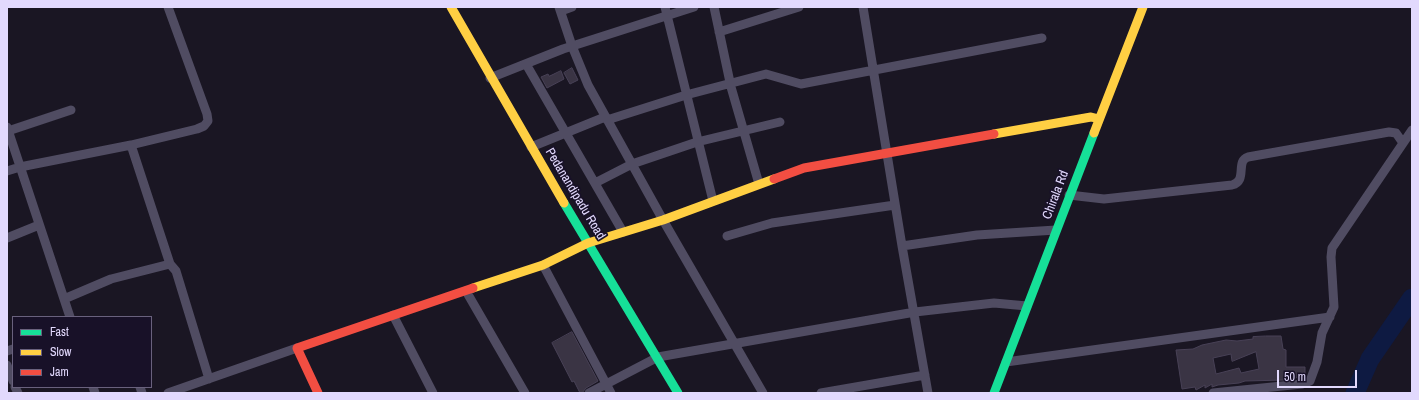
<!DOCTYPE html>
<style>
body{margin:0}
#map{position:relative;width:1419px;height:400px;overflow:hidden;background:#1a1623;font-family:"Archivo Narrow",sans-serif}
canvas{display:block}
.frame{position:absolute;inset:0;border:8px solid #e2d9fd;pointer-events:none}
.legend{position:absolute;left:12px;top:316px;width:140px;height:72px;box-sizing:border-box;background:#181128;border:1px solid #69617d;margin:0;padding:5px 7px;list-style:none;font-size:12px;color:#e2d9fd}
.legend li{display:flex;align-items:center;gap:8px;height:20px}
.legend b{width:20px;border:1px solid #69617d}
.scale{position:absolute;left:1277px;top:370px;width:80px;height:18px;box-sizing:border-box;border:2px solid #e2d9fd;border-top:0;padding-left:5px;font-size:12px;line-height:14px;white-space:nowrap;color:#e2d9fd;-webkit-text-stroke:3px #181128;paint-order:stroke}
</style>
<div id="map">
<canvas width="1419" height="400"></canvas>
<div class="frame"></div>
<ul class="legend">
<li><b style="height:5px;background:#16e098"></b>Fast</li>
<li><b style="height:5px;background:#ffcf43"></b>Slow</li>
<li><b style="height:5px;background:#f24e42"></b>Jam</li>
</ul>
<div class="scale">50 m</div>
</div>
<script>
const c = document.querySelector('canvas').getContext('2d');
c.lineJoin = 'round';
function stroke(path, color, width, dash) { c.strokeStyle = color; c.lineWidth = width; c.lineCap = dash ? 'butt' : 'round'; c.setLineDash(dash || []); c.stroke(path); }
function fillPath(path, color) { c.fillStyle = color; c.fill(path, 'evenodd'); }
function label(font, color, halo, rows, align = 'center') {
  c.font = font + ' "Archivo Narrow",sans-serif'; c.lineWidth = 3.5; c.setLineDash([]); c.textBaseline = 'middle'; c.strokeStyle = halo; c.fillStyle = color; for (const [text, x, y, turn = 0] of rows) {
    c.save(); c.translate(x, y); c.rotate((+turn || 0) * Math.PI / 180); c.textAlign = isNaN(turn) ? turn : align; if (halo) c.strokeText(text, 0, 0); c.fillText(text, 0, 0); c.restore();
  }
}
const river = new Path2D(`
 M1355,393l15,-34 42,-61`);
const building = new Path2D(`
 M572,68l6,12 -8,4 -6,-11z
 M561,71l3,8 -17,9 -6,-11 7,-3 1,2z
 M572,332l26,49 -12,7 -4,5h-2l-6,-12 -2,1 -20,-39z
 M1266,336h15l2,13 3,1v17h19v9l-20,4 -40,1 -6,2 -21,2 -6,2v-3l-7,4v-3l-9,5 -1,-3 -13,2 -6,-39 17,-1 9,-4 24,-5 11,1 16,-2v-2zM1256,352l3,17 -18,4 -2,-5 -23,6 -3,-16 18,-4 1,7z`);
const street = new Path2D(`
 M168,7l39,107 1,7 -4,5 -7,3 -66,16 39,119 6,7 33,108
 M559,7l13,39 16,39 75,135 100,173
 M665,7l48,194
 M714,7l17,80 28,97
 M863,7l39,239 26,147
 M561,11l11,-4
 M719,32l80,-25
 M526,64l97,168
 M490,78l73,-29 131,-42
 M607,120l79,-25 80,-21 35,10 241,-46
 M7,127l63,190
 M8,131l63,-21
 M531,147l74,-30
 M7,171l13,-4 111,-22
 M595,183l37,-19 65,-22 83,-20
 M1069,195l35,4 128,-14c16,-4 3,-24 16,-28l141,-25 7,1 7,10
 M727,236l45,-13 123,-18
 M7,238l32,-13
 M902,246l75,-11 79,-5
 M543,265l68,128
 M466,291l59,102
 M64,299l47,-20 59,-15
 M393,315l40,78
 M7,351l6,-2
 M1006,362l324,-45
 M7,365l6,16
 M15,387l3,6
 M93,387l2,6
 M140,387l2,6
 M168,393l129,-45
 M589,393l69,-36 257,-45 79,-9 33,3
 M821,393l104,-18
 M1213,393l89,-9 8,-3 7,-19 5,-29 12,-26 -3,-50 1,-9 80,-118`);
const fast = new Path2D(`
 M564,203l114,190
 M994,393l100,-260`);
const slow = new Path2D(`
 M451,7l113,196
 M1094,133l49,-126
 M994,134l97,-17 8,2
 M473,288l70,-23 45,-22 75,-23 111,-41`);
const jam = new Path2D(`
 M774,179l30,-11 190,-34
 M318,393l-21,-45 176,-60`);
const streetNames = [
 ["Pedanandipadu Road",575,194,59],
 ["Chirala Rd",1056,195,-69]
];
stroke(river, '#0e1a42', 19);
fillPath(building, '#3a3444');
stroke(building, '#484156', 1);
stroke(street, '#504c62', 9);
stroke(fast, '#16e098', 9);
stroke(slow, '#ffcf43', 9);
stroke(jam, '#f24e42', 9);
label('13px', '#e2d9fd', '#181128', streetNames);
</script>
